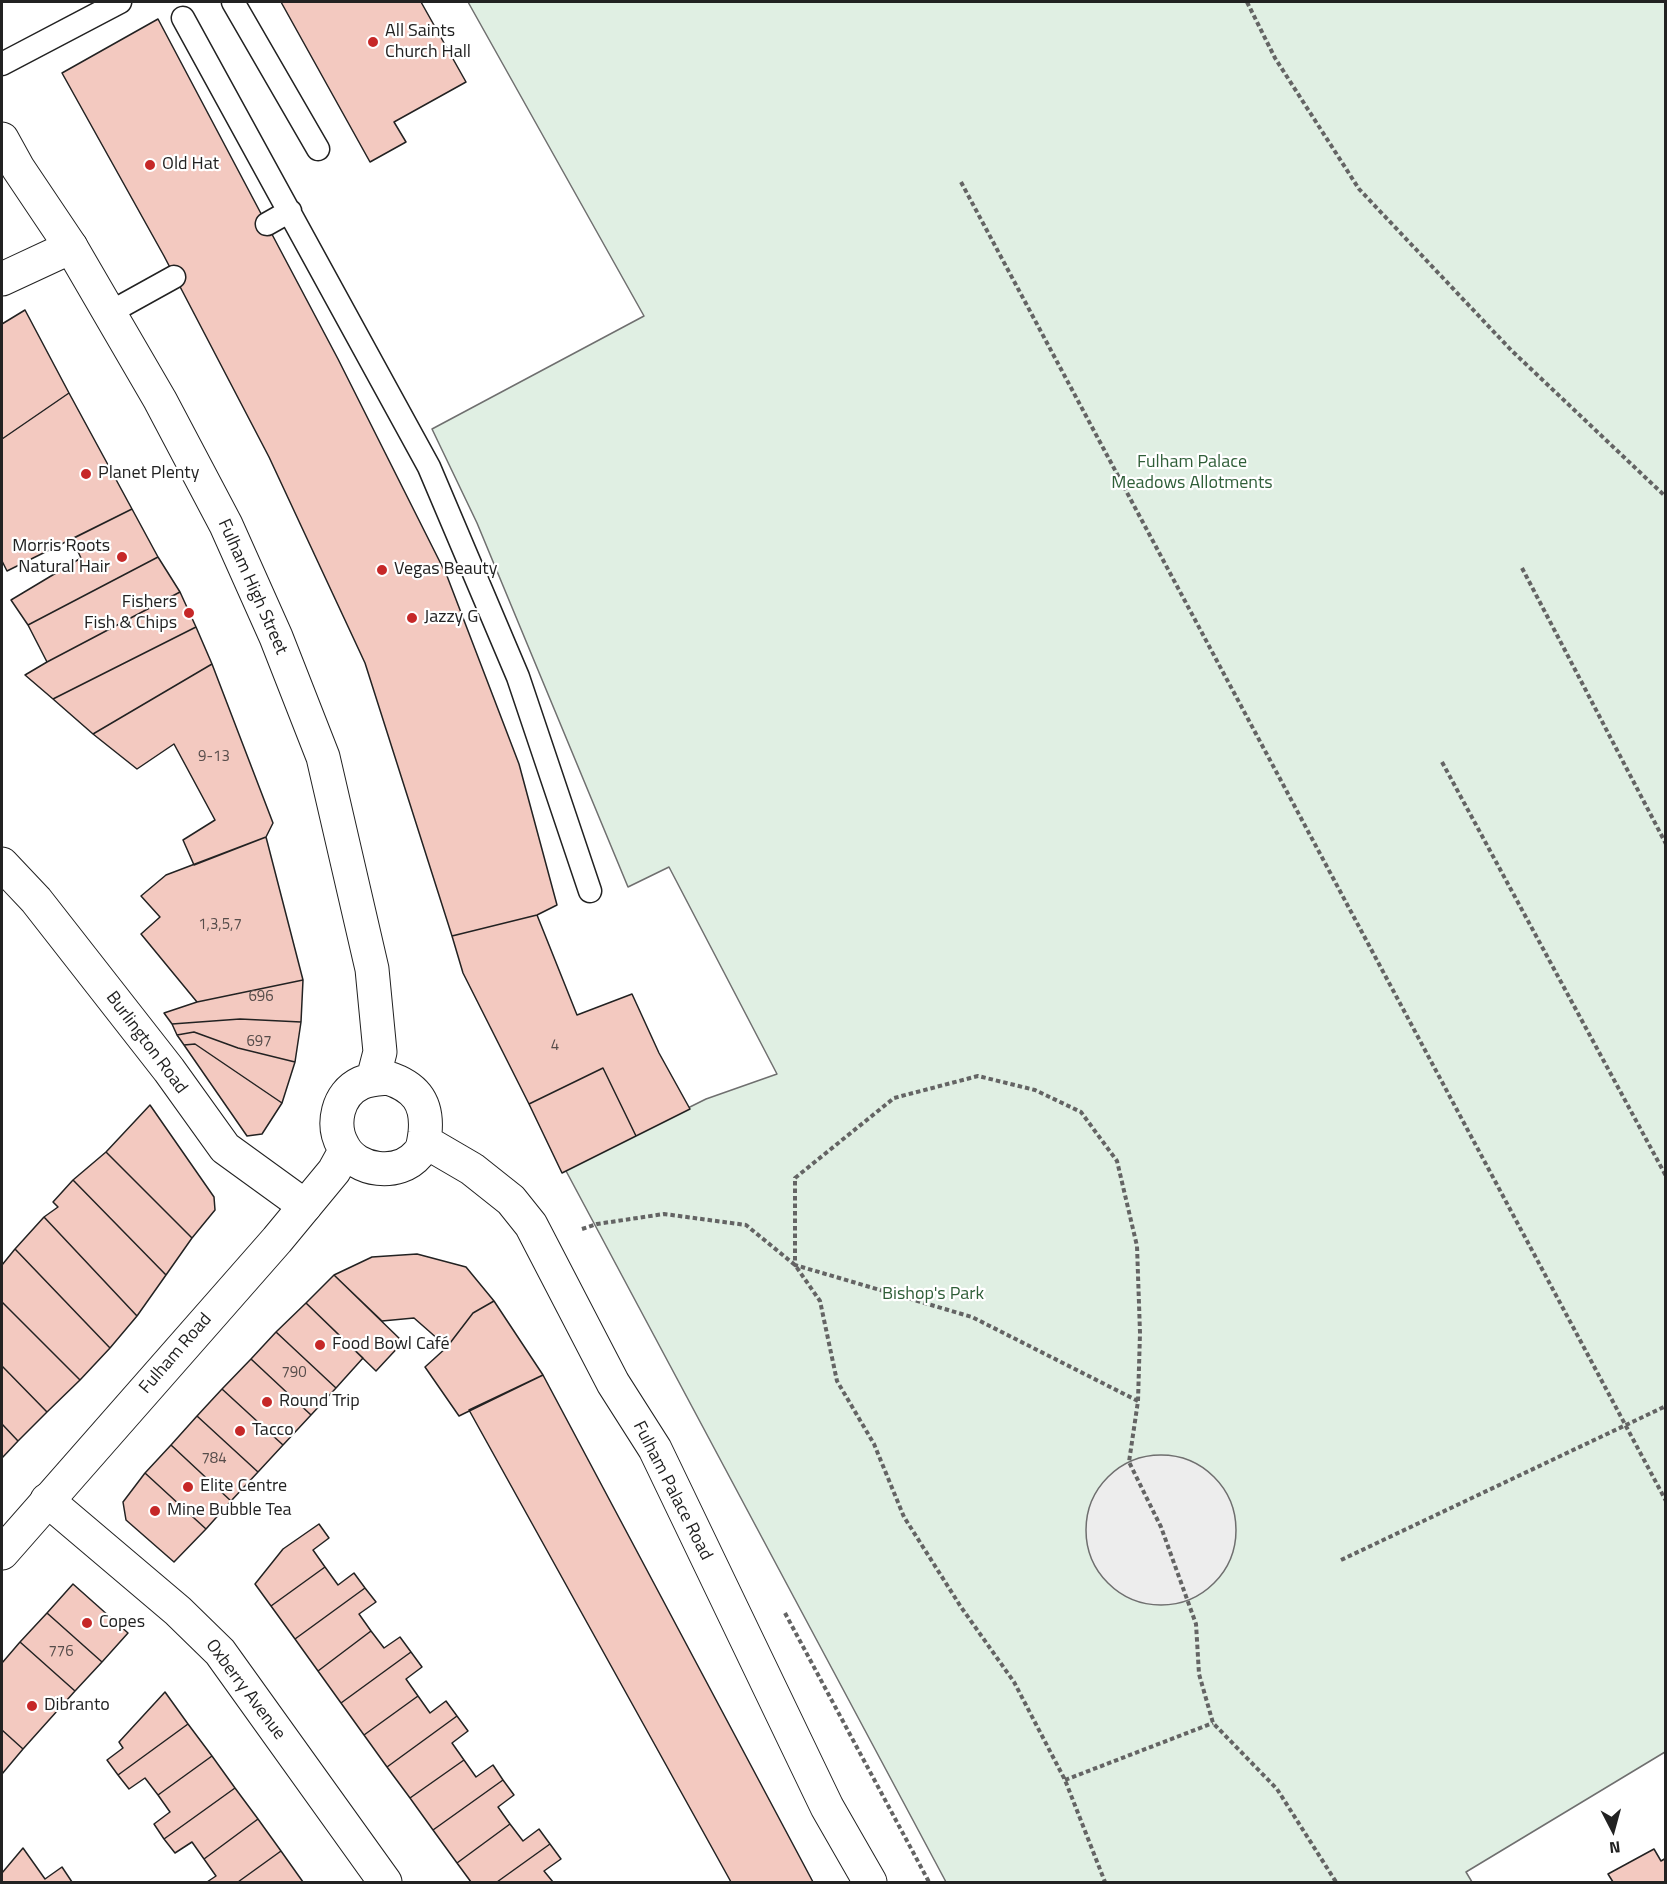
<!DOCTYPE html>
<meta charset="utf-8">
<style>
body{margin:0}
#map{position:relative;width:1667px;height:1884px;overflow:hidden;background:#fff;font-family:"Titillium Web",sans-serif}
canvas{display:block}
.frame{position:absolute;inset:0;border:3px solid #222;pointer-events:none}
.north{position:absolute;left:1583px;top:1800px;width:60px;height:60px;-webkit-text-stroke:4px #fff;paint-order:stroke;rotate:174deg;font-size:16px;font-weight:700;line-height:24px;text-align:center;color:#222}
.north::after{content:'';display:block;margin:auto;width:21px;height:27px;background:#222;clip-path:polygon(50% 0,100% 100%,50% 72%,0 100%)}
</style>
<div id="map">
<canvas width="1667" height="1884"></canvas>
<div class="frame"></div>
<div class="north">N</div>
</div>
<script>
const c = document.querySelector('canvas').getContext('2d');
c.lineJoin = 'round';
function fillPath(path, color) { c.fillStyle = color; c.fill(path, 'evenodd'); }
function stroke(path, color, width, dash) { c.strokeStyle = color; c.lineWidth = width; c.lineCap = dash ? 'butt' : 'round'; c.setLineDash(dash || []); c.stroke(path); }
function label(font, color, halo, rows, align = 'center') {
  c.font = font + ' "Titillium Web",sans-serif'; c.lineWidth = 4.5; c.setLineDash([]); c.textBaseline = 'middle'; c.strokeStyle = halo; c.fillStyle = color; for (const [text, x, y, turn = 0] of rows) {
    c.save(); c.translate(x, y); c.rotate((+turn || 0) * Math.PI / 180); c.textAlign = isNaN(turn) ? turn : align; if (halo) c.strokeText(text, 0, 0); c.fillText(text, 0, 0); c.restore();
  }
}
const green = new Path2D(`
 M468,2h1197v1750l-199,120 6,10h-526l-381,-713 141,-70 71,-25 -108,-207 -41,20 -151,-364 -45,-94 212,-113z`);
const parking = new Path2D(`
 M1086 1530a75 75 0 1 1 150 0a75 75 0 1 1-150 0Z`);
const building = new Path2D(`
 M281,2h140l45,80 -72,40 12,20 -36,20z
 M158,19l180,340 109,217 72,188 38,141 -20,10 -85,21 -87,-273 -96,-206 -105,-201 -102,-183z
 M25,310l44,83 -67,46v-115z
 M69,393l63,116 -125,62 -5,-10v-122z
 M132,509l26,48 -130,68 -17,-25 70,-42 -9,-19z
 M158,557l22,35 -133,70 -19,-37z
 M180,592l16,35 -143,72 -28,-24 22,-13z
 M196,627l16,37 -119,70 -40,-35z
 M212,664l61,159 -7,14 -72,28 -11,-25 32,-20 -41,-76 -37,25 -44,-35z
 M266,837l37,143 -106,22 -56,-68 19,-17 -19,-21 25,-21z
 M537,915l40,100 55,-21 27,59 31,56 -54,27 -33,-68 -74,36 -66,-131 -11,-37z
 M303,980l-2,42 -61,-3 -68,5 -8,-11 33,-11z
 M240,1019l61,3 -6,40 -57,-14 -44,-16 -17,3 -5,-11z
 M194,1032l44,16 57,14 -13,41 -87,-59 -11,1 -7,-10z
 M195,1044l87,59 -20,31 -15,2 -63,-91z
 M603,1068l33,68 -74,37 -33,-69z
 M150,1105l64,92 1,13 -23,28 -86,-86z
 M106,1152l86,86 -26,37 -93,-95z
 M73,1180l93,95 -29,41 -93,-99 14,-10 -5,-5z
 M44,1217l93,99 -27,32 -95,-99z
 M15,1249l95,99 -30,32 -78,-78v-37z
 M417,1254l49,13 28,34 -21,12 -26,34 -33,-29 -32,3 -48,-46 38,-18z
 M334,1275l69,67 -27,29 -70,-68z
 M494,1301l49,74 -84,41 -34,-49 22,-20 26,-34z
 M2,1302l78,78 -33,32 -45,-46z
 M306,1303l57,55 -27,30 -60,-56z
 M276,1332l60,56 -25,27 -60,-56z
 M251,1359l60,56 -28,30 -61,-56z
 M2,1366l45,46 -29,29 -16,-17z
 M543,1375l270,507h-82l-262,-472z
 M222,1389l61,56 -25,27 -61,-56z
 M197,1416l61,56 -27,29 -60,-56z
 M2,1424l16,17 -16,17z
 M171,1445l60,56 -25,28 -61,-56z
 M145,1473l61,56 -32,33 -48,-42 -3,-18z
 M319,1524l10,14 -16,12 12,17 -54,39 -16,-22 28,-35z
 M325,1567l13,18 16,-12 11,15 -70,51 -24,-33z
 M73,1584l55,49 -26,29 -55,-49z
 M365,1588l11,14 -17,12 12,17 -53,40 -23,-32z
 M47,1613l55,49 -27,29 -55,-49z
 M371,1631l13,17 16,-11 11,15 -70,51 -23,-32z
 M20,1642l55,49 -52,58 -21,-19v-67z
 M411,1652l11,15 -16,12 12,17 -54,39 -23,-32z
 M165,1692l23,32 -70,51 -11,-15 16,-12 -4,-6z
 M418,1696l12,17 16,-12 11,15 -70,51 -23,-32z
 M457,1716l11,15 -16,12 12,17 -54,38 -23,-31z
 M188,1724l24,32 -54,39 -13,-17 -16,11 -11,-14z
 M2,1730l21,19 -21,25z
 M212,1756l23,32 -71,51 -10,-15 16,-12 -12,-17z
 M464,1760l12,17 17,-12 10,15 -70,50 -23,-32z
 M503,1780l11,15 -16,12 12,17 -53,39 -24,-33z
 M235,1788l23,31 -54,40 -12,-17 -17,11 -11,-14z
 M258,1819l23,32 -43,31h-31l9,-6 -12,-17z
 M510,1824l13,17 16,-12 11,15 -53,38h-26l-14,-19z
 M550,1844l11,15 -17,12 9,11h-56z
 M23,1848l22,31 17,-12 10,15h-70v-9z
 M1654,1849l7,12 5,-3v24h-53l-5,-8z
 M281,1851l22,31h-65z`);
const path = new Path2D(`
 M1247,2l28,56 84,131 152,161 155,147
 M961,182l705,1319
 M1522,568l144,276
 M1442,762l224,414
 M582,1229l15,-5 67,-10 82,11 49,40 25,36 17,80 37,63 30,73 57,90 53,75 51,98 40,102
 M1138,1401l-166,-84 -177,-52v-87l99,-80 84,-22 57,14 46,22 36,49 20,85 3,87 -2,68 -9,61 32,65 35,97 3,50 14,49 64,66 59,93
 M1341,1560l325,-154
 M785,1613l144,269
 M1065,1780l148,-57`);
const lane = new Path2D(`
 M233,2l85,147
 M183,18l246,449 89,210 72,214
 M2,64l118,-62
 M267,224l23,-13
 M109,313l65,-36`);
const street = new Path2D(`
 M2,279l69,-32
 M2,864l34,36 133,170 56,78 80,58
 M47,1500l131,111 42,41 165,230`);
const primary = new Path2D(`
 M2,139l16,29 53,79 89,153 66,125 50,112 47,120 49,212 8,83 -7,27
 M388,1078c28,9 40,25 37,55 -1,7 -2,16 -7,21 -19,23 -62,18 -75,-8 -12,-21 -6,-52 18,-63 9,-4 17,-4 27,-5z
 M424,1141l48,28 39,31 20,25 82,158 42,66 172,358 43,75
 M2,1553l275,-313 57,-69 11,-20`);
const markers = [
 [373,42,6,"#c62828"],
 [150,165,6,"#c62828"],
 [86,474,6,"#c62828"],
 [122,557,6,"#c62828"],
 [382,570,6,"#c62828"],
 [189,613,6,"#c62828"],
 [412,618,6,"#c62828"],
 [320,1345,6,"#c62828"],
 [267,1402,6,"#c62828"],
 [240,1431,6,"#c62828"],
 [188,1487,6,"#c62828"],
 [155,1511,6,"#c62828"],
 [87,1623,6,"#c62828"],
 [32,1706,6,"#c62828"]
];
const numberNames = [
 ["9-13",214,757],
 ["1,3,5,7",220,925],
 ["696",261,997],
 ["697",259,1042],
 ["4",555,1046],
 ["790",294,1373],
 ["784",214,1459],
 ["776",61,1652]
];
const poiNames = [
 ["All Saints",385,32],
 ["Church Hall",385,53],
 ["Old Hat",162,165],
 ["Planet Plenty",98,474],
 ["Morris Roots",110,547,"right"],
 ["Natural Hair",110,568,"right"],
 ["Vegas Beauty",394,570],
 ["Fishers",177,603,"right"],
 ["Fish & Chips",177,624,"right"],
 ["Jazzy G",424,618],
 ["Food Bowl Café",332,1345],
 ["Round Trip",279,1402],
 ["Tacco",252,1431],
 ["Elite Centre",200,1487],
 ["Mine Bubble Tea",167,1511],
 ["Copes",99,1623],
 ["Dibranto",44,1706]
];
const parkNames = [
 ["Fulham Palace",1192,463],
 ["Meadows Allotments",1192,484],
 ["Bishop's Park",933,1295]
];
const streetNames = [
 ["Fulham High Street",252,587,66],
 ["Burlington Road",146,1043,53],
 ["Fulham Road",176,1354,-49],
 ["Fulham Palace Road",672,1491,63],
 ["Oxberry Avenue",245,1690,53]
];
fillPath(green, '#e0efe3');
stroke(green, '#6f6f6f', 1.5);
fillPath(parking, '#ededed');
stroke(parking, '#6f6f6f', 1.5);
fillPath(building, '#f3c9c0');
stroke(building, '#222', 1.5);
stroke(lane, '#222', 25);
stroke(street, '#222', 35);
stroke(primary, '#222', 35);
stroke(path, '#646464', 4, [4.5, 3]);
stroke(lane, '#fff', 22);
stroke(street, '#fff', 33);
stroke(primary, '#fff', 33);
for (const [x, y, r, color] of markers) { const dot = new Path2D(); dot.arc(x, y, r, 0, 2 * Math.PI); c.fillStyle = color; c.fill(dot); stroke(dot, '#fff', 2); }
label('15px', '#564c4a', null, numberNames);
label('18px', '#222', '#fff', poiNames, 'left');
label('18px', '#2f5e38', '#fff', parkNames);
label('18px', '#222', '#fff', streetNames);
</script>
